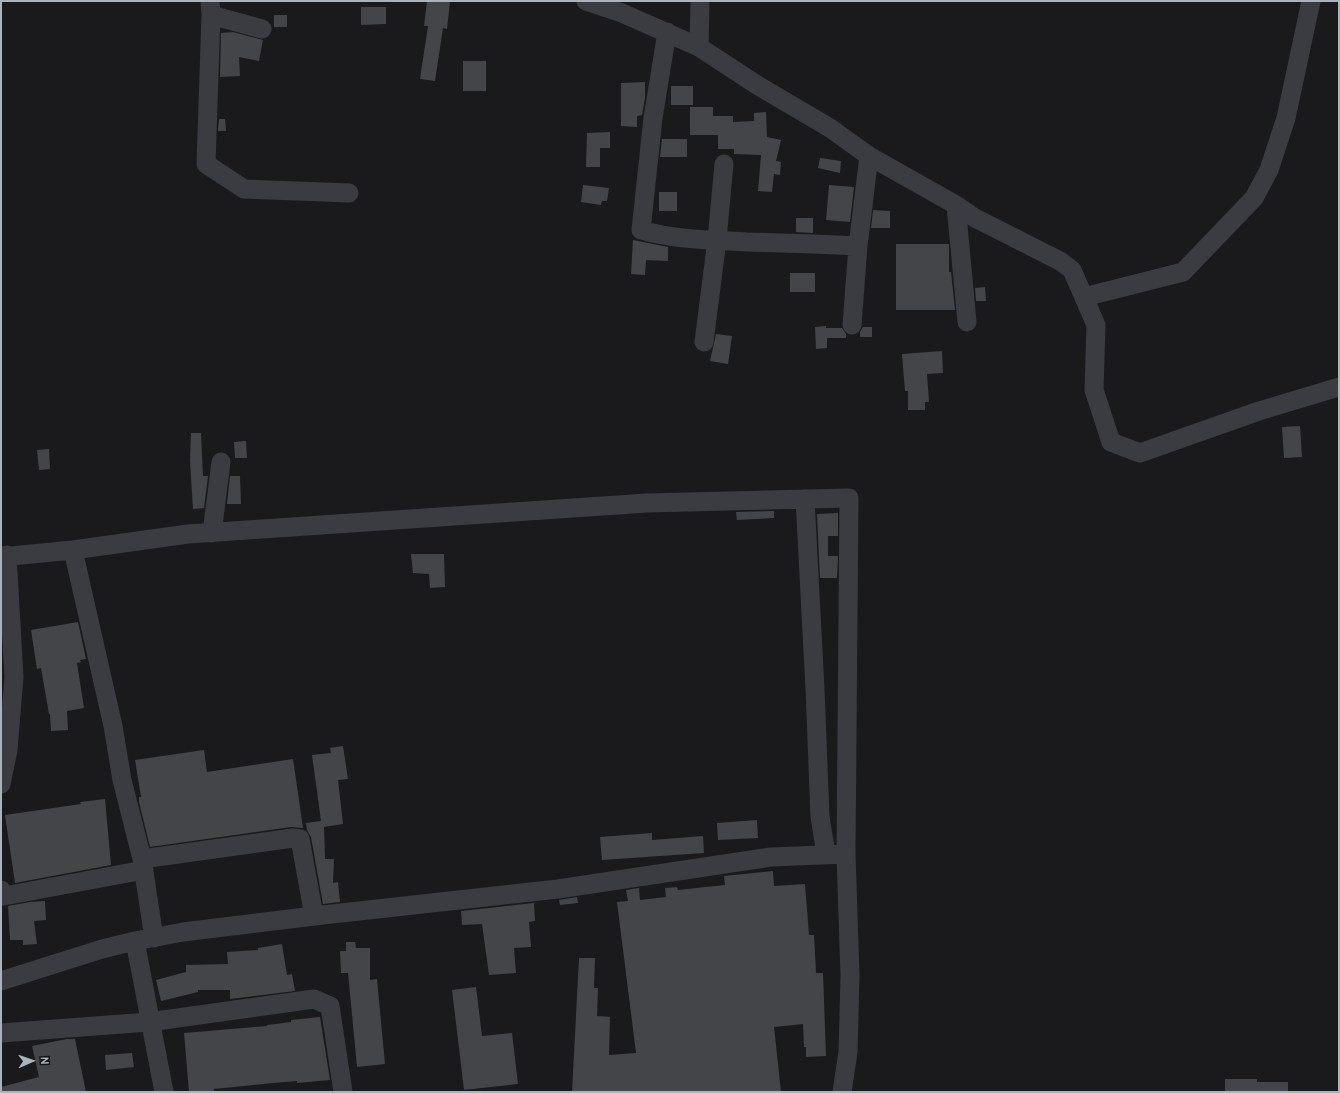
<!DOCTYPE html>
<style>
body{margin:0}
#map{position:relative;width:1340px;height:1093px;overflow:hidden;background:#1a1a1c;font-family:Overpass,sans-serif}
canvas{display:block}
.frame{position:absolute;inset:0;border:2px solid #acb2bc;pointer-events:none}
.north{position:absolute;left:12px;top:1041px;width:40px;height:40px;-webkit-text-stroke:3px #151517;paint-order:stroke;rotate:88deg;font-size:11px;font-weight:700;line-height:16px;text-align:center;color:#acb2bc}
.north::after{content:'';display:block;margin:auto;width:14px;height:18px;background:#acb2bc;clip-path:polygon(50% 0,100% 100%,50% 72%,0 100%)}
</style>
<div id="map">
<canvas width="1340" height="1093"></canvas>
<div class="frame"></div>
<div class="north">N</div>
</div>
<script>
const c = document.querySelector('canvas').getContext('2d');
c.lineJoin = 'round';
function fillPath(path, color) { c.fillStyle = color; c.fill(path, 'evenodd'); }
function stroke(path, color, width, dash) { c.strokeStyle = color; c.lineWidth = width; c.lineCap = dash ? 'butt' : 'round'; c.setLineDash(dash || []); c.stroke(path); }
const building = new Path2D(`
 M427,1h23l-3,28 -4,-1 -8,53 -15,-2 8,-53h-4z
 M361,7h25v17l-25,1z
 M274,15h13v12h-13z
 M233,32l30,8 -4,21 -20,-4 1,19 -20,1 1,-44z
 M463,61h23v30h-23z
 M645,82v16l-3,17 -5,1v11l-16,-1v-43z
 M671,86h22v19h-22z
 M690,107h23v9h20v6l21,-1v-8l12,-1 1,25 14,3 -5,21 5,1 -1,13 -6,-1 -2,18 -14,-1 3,-36 -27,-1v-5h-16v-14h-28z
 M219,119h6l1,12h-8z
 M610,132v16h-10v19h-14l1,-34z
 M662,139h25v18h-27z
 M820,158l21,3 -1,12 -22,-5z
 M583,185l26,3 -2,13h-5l-1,4 -20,-3z
 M829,185l25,2 -4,35 -24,-2z
 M659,192h18v19h-18z
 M873,210l17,1v17h-19z
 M796,218h17v15l-17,-1z
 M633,240l35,7v14l-22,-1 -1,15 -14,-1z
 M896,244h53v28h2l4,38h-59z
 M790,273h25v19h-25z
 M985,287l1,14h-10l-1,-13z
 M826,326v2h16l4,6v4h-19v10l-11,1 -1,-22z
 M863,327h9v10h-12v-5z
 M716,334l16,2 -4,28 -18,-3z
 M942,351l1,22 -16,1 2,28h-4v8h-17v-19h-3l-3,-37z
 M1300,426l2,31 -18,1 -2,-31z
 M191,433h10l2,43h5l-4,32 -11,1 -3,-48z
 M246,441l1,17h-12l-1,-16z
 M49,449l1,20 -11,1 -2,-20z
 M230,476h10l1,28h-14z
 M774,511v7l-37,2 -1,-8z
 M838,513v23h-10v20h10l-1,22h-17l-3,-64z
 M411,554h33l1,33 -15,1 -1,-14 -16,-1z
 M78,622l8,37 -6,1 1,2 -4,1 7,45 -17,3 1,19 -17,1 -1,-17h-1l-8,-46 -4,1 -6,-39z
 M343,746l5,33 -10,1 5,44 -19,3 1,32h9l-1,24 5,-1 2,20 -17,2 -12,-67 -4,-7 -1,-7 15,-2 -9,-66 19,-2 -1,-5z
 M204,750l3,22 86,-13 10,69 -12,-1 -141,20 -11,-45v-5h2l-6,-37z
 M105,799l6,66 -96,18 -10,-68 76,-11 -1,-2z
 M757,820l1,18 -40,2 -1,-17z
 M652,833v7l51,-4 1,17 -102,7 -2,-23z
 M773,871l1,15 31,-2 4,51h5l2,38h7l3,83 -20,1v-10h-2l-1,-23 -29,3 7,65h-209l7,-134h16l-1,30h4l-1,28 13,1 -1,38 27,-2 -19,-151 11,-1 -2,-11 13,-2 1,12 26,-3 -1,-9 12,-1 1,3 47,-5 -1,-9z
 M577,897l1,6 -18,2 -1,-5z
 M45,901l1,19 -12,1 3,23 -14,1v-5h-13l-2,-34 22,-4z
 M534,903l1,18 -6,1 2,25 -17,1 2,25 -27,2 -7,-51 -20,1 -1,-14z
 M346,942h9l1,6h14v32l7,-1 8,85 -28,3 -9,-94h-7l-1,-22h6z
 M282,944l5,31 5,-1 3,17 -65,8v-9h-32v2l-37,9 -5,-21 30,-8v-7l42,-1 -1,-12 31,-2v-2z
 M476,987l6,49 30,-3 6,51 -54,6 -12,-100z
 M320,1017l10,63 -33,3v-2l-24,2 -59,6v3h-25l-5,-59 83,-7v-1l24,-3v-2z
 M67,1039h8l11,53h-85v-5l38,-10 -7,-31z
 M132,1053l2,14 -28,3 -1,-15z
 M1225,1079h32v3h31v10h-63z`);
const minor = new Path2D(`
 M210,1l1,14 -5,149 38,25 105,4
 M586,1l36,12 77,34 58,38 73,43 39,28 87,49 19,13 85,43 12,9 24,55 -2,65 17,52 29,11 119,-42 80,-24
 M211,15l51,14
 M667,32l-14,86 -12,112c34,10 71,10 106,12 37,1 74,2 111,4
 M699,47l1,-46
 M956,205l11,117
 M1084,297l99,-25 71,-74 15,-28 17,-52 25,-117
 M852,325l6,-79 11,-90
 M704,342l13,-102 7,-76
 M805,499l10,190 5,128 6,37
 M212,533l9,-71
 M73,550l115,-16 459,-31 202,-5 -3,356
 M1,557l72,-7 40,176 9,54 20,79 12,79
 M1,784l7,-34 6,-73 -7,-122
 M142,859l151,-21 7,1 14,77
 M1,890l3,6 140,-26
 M135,941l48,-9 131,-16 244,-27 213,-32 75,-3 4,122 -2,76 -6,40
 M1,981l101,-32 33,-8 29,151
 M1,1033l148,-11 165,-23 16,7 13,86`);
fillPath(building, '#444549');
stroke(minor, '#3a3c42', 19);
</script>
